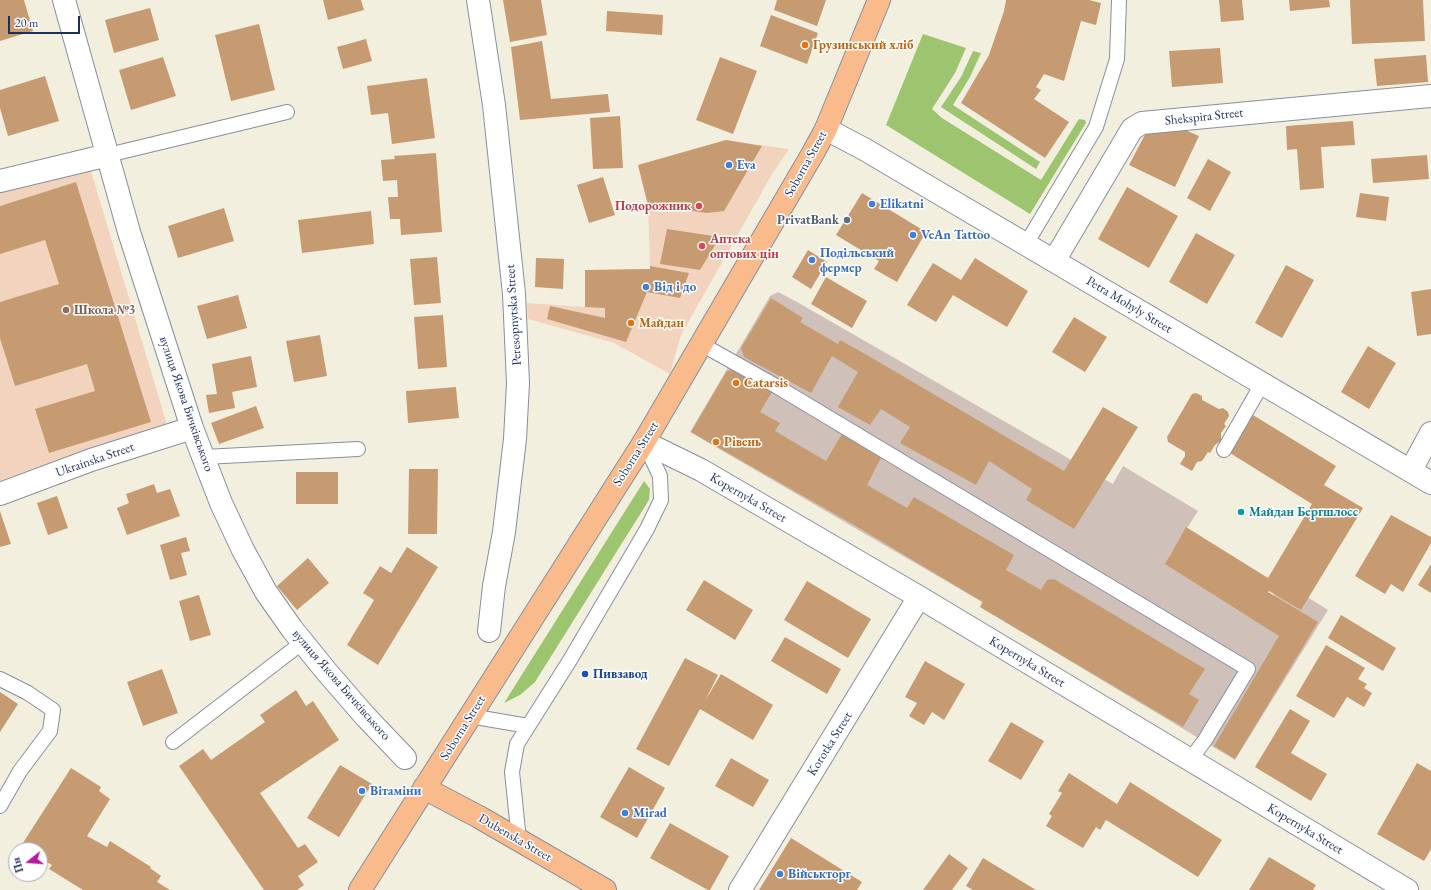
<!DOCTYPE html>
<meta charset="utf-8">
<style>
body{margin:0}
#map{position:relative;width:1431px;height:890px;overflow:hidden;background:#f3efde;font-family:"EB Garamond",serif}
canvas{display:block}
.north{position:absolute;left:8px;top:842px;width:40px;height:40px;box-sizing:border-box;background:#fff;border:1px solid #a4acbf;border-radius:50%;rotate:253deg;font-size:11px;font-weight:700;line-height:16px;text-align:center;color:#1b2f5e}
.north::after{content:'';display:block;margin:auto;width:14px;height:18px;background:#b5179e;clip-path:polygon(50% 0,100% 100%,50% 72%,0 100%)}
.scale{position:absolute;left:8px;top:16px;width:72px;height:18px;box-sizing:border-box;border:2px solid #1b2f5e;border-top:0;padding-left:5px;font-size:12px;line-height:14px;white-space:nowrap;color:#1b2f5e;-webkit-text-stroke:3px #fff;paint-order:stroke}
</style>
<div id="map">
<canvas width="1431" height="890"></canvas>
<div class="north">Пн</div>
<div class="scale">20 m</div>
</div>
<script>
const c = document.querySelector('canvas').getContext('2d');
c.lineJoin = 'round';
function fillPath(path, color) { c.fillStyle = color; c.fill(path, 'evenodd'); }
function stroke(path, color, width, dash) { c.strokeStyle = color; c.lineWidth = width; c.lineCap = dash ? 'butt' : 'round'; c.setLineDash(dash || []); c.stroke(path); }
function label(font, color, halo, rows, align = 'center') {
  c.font = font + ' "EB Garamond",serif'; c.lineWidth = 3; c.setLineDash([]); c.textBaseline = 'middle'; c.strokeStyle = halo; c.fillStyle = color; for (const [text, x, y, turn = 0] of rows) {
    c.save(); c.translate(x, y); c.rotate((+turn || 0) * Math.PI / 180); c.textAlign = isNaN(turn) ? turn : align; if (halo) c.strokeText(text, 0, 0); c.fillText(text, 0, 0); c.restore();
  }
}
const built = new Path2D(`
 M726,140l63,9 -18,27 -90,159 -11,39 -56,-31 -86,-24 -1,-16 58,4v-37l65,-1 -2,-64 -10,-40z
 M90,168l78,260 -168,54v-291z`);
const industrial = new Path2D(`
 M778,292l19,10 94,54 222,128 10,-18 75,45 -29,45 91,61 22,-36 46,29 -93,150 -255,-153 2,-5 -292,-170 80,-136z`);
const green = new Path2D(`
 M923,34l43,14 -11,25 -23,36 10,9 99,62 36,-58 2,-3 6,1 1,3 -56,91 -144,-89z
 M973,51l8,2 -11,24 -17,28 87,57 -4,7 -95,-62 20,-30z
 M644,481l6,8 -1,11 -114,182 -15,13 -16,8z`);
const building = new Path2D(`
 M0,0h24l9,31 -33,10z
 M323,0h38l3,10 -36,10z
 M503,0h38l6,35 -37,7z
 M777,0h49l-9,26 -43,-16z
 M1006,0h83l12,3 -5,22 -15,-4 -17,60 -20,-7 -8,13 5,3 -7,9 35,23 -24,36 -84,-55 28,-48 15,-44z
 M1219,0h23l2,20 -23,2z
 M1289,0h40l1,7 -40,4z
 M1350,0h73l2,41 -73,3z
 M150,8l9,32 -45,13 -9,-33z
 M607,11l56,4 -1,20 -56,-4z
 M771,15l47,18 -11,31 -47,-18z
 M259,24l16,66 -44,11 -16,-66z
 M366,39l6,22 -29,8 -6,-22z
 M542,41l9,58 57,-5 2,18 -90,8 -9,-73z
 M1220,48l3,35 -51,4 -3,-36z
 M1426,55l2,27 -51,4 -3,-27z
 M163,57l13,39 -45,14 -12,-40z
 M720,57l37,14 -24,63 -37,-14z
 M45,76l14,45 -51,15 -8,-28v-18z
 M427,78l8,60 -43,6 -4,-31 -17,2 -4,-29z
 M620,116l3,52 -30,1 -3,-51z
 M1353,121l2,24 -34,2 3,41 -24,2 -3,-41 -10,1 -1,-24z
 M1178,127l21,9 -24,51 -46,-22 19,-36z
 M726,140l36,6 -38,65 -17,2 -59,-8 -10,-40z
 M436,153l6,79 -41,3 -1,-16h-10l-2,-22h10l-1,-17 -14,1 -2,-21 14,-1 -1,-3z
 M1427,155l2,24 -56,4 -2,-24z
 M1208,159l23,13 -21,39 -23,-13z
 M603,177l12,38 -26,8 -12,-38z
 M76,182l75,240 -102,31 -14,-44 60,-18 -8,-27 -72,22 -15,-48v-36l59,-18 -14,-44 -45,14v-48z
 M1127,187l51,29 -29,52 -51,-29z
 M862,193l64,39 -29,50 -23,-13 5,-8 -43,-26z
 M1360,193l29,4 -3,24 -30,-4z
 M224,208l10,33 -56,17 -10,-32z
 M371,211l3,33 -72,9 -4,-33z
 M667,229l53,8 -20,33 -40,-6z
 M1196,233l39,22 -28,49 -38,-22z
 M808,250l19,12 -16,27 -19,-12z
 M437,257l4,46 -27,2 -4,-46z
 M536,258l28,1 -1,30 -28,-2z
 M975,258l53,33 -21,36 -54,-32 -17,27 -29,-17 26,-42 28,17z
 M1286,265l28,15 -32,58 -27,-15z
 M650,266l39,7 -9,25 -33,-6 -21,50 -79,-23 3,-13 55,12v-10l-20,-1v-37l65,-1z
 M826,277l41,24 -15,27 -41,-24z
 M1431,289v45l-14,2 -6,-44z
 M238,295l9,33 -40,11 -10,-33z
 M771,298l32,20 -3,4 38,22 2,-4 27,15 197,116 39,-64 35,20 -64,102 -48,-29 6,-11 -43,-28 -13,24 -76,-42 10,-16 -29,-18 -11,16 -32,-18 20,-35 -26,-16 -21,37 -67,-36 -3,-9z
 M443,315l4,52 -29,2 -4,-52z
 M1074,317l33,20 -22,35 -33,-20z
 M320,335l7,41 -33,6 -8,-41z
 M1368,346l28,17 -27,46 -28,-17z
 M251,356l6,31 -25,5 3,16 -26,5 -3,-18 11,-1 -5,-30z
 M736,370l36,22 -12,20 20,11 -5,8 51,30 16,-27 39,24 -14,27 40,23 7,-11 100,58 -8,15 35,20 6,-10 7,-1 151,90 -16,25 10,6 -16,27 -203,-120 3,-5 -129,-77 -163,-93 36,-61z
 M456,387l3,31 -51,5 -2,-32z
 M1196,393l6,3v4l17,9 4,-1 5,4 1,4 -5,8 2,2 -5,7v8l-6,4 -5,8 -2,-1 -6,9 -5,1 -5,9 -12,-7 5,-8v-4l-17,-10 -1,-5 25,-43z
 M256,406l8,22 -45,16 -8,-21z
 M1253,415l83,51 -12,19 39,23 -62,102 -32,-19 -1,1 50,30 -83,137 -21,-13 65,-110 -114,-72 21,-37 82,51 44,-74 -82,-51z
 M409,469h29l-1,65h-29z
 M296,472h42v32h-42z
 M154,484l3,9 13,-4 10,27 -53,19 -10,-27 12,-5 -3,-9z
 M57,496l11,32 -20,7 -11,-32z
 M0,511l11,33 -11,3z
 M1391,515l40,22v6l-28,49 -12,-8 -6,10 -30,-18z
 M186,537l4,14 -9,2 6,22 -17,5 -10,-35z
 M407,547l31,20 -60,98 -31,-20 27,-45 -11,-7 17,-27 11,7z
 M308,558l21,25 -32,27 -20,-24z
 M1431,564v29l-13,-8z
 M704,580l49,30 -18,30 -49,-30z
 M807,581l64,38 -23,39 -64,-38z
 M199,595l12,40 -21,6 -11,-40z
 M1341,615l55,33 -13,23 -55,-33z
 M785,637l56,32 -14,25 -56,-33z
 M1326,645l39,23 -7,11 9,5 -3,4 8,5 -8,14 -17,-10 -13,21 -38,-22z
 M685,658l33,17 -13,26 16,-27 52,31 -20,35 -53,-31 -31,57 -33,-17z
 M925,661l40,23 -21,36 -12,-8 -8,13 -15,-9 8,-13 -12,-6z
 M162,669l16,44 -35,13 -16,-44z
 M296,690l10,16 7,-5 26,39 -79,53 38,55 7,-4 13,18 -20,14 6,9 -7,5h-33l-85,-124 24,-17 8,11 54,-38 -5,-7z
 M0,692l18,12 -18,28z
 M1290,709l20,12 -19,32 36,21 -16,27 -56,-34z
 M1011,722l33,19 -23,39 -33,-19z
 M731,758l38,22 -16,27 -38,-21z
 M1417,763l14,8v78l-7,12 -47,-27z
 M340,765l32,19 -33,53 -32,-19z
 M629,767l36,21 -28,50 -37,-21z
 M71,768l30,19 -2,4 11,8 -23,37 20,11 3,-6 41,26 -1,1 11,8 -4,6 13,8h-87l-34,-21 3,-4 -12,-7v-8h-12l-7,-4z
 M1069,773l48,31 13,-22 92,58 -24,37 -92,-57 -6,10 -4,-3 -13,21 -37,-22 6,-10 -3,-2 13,-21 -4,-2z
 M670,823l59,33 -19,34h-2l-58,-32z
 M791,838l71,44 -5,8h-98z
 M949,854l19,14 -16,22h-29z
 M1269,857l47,28 -3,5h-64z
 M983,858l53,32h-63l-7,-4z`);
const lane = new Path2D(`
 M108,155l179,-43
 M1026,244l70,-117 21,-68 2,-59
 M701,344l75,42 472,283 -43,71 -15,20
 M1224,450l38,-66
 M204,457l154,-8
 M0,679l28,14 25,17 -3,21 -30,40 -20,35
 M470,716l58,10
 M173,742l130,-100
 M519,840l-7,-68 5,-28 53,-84 77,-131 14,-29 -1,-24 -16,-34`);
const street = new Path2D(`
 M64,0l65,232 63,196 29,75 22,47 23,42 26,37 34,42 39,45 40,42
 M478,0l16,105 20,189 4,89 -3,56 -11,93 -10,54 -5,45
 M826,129l38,20 567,334
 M0,181l108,-26
 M1054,261l78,-132 10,-6 289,-27
 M644,442l57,28 218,127 488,293
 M1411,470l20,-37
 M0,494l91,-34 101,-32
 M740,890l179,-293`);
const primary = new Path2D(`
 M424,788l55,29 126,73
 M360,890l284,-448 169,-289 13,-24 53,-129`);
const markers = [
 [805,45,4,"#e8710a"],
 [729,165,4,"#3f7fe0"],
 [872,204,4,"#3f7fe0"],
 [699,206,4,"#e0444e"],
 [847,220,4,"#5c6f8a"],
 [913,235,4,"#3f7fe0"],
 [702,246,4,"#e0444e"],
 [812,260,4,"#3f7fe0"],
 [646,287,4,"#3f7fe0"],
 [66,310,4,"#8d6e63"],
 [631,323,4,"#e8710a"],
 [736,383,4,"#e8710a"],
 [716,442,4,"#e8710a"],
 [1241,512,4,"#0f9aa8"],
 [585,674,4,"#1a4fb4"],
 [362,791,4,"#3f7fe0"],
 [625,813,4,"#3f7fe0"],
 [780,874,4,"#3f7fe0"]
];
const foodNames = [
 ["Грузинський хліб",813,45],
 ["Майдан",639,323],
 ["Catarsis",744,383],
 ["Рівень",724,442]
];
const streetNames = [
 ["Shekspira Street",1204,117,-6],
 ["Soborna Street",806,164,-61],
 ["Petra Mohyly Street",1129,305,31],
 ["Peresopnytska Street",514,315,-94],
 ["вулиця Якова Бичківського",186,404,71],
 ["Soborna Street",636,454,-58],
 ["Ukrainska Street",95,460,-19],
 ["Kopernyka Street",748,498,30],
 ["Kopernyka Street",1027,662,31],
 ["вулиця Якова Бичківського",341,685,49],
 ["Soborna Street",463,728,-58],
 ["Korotka Street",830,744,-58],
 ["Kopernyka Street",1305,829,31],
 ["Dubenska Street",515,838,30]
];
const shopNames = [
 ["Eva",737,165],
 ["Elikatni",880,204],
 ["VeAn Tattoo",921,235],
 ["Подільський",820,253],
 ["фермер",820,268],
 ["Від і до",654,287],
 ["Вітаміни",370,791],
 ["Mirad",633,813],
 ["Військторг",788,874]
];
const healthNames = [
 ["Подорожник",691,206],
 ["Аптека",710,239,"left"],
 ["оптових цін",710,254,"left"]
];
const serviceNames = [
 ["PrivatBank",839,220]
];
const educationNames = [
 ["Школа №3",74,310]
];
const cultureNames = [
 ["Майдан Бергшлосс",1249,512]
];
const transitNames = [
 ["Пивзавод",593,674]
];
fillPath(built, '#f2d4be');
fillPath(industrial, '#cfc0ba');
fillPath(green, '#9dc570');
fillPath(building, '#c79b71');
stroke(lane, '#878f9e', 16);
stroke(street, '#878f9e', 24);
stroke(primary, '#878f9e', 24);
stroke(lane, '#fff', 14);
stroke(street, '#fff', 22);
stroke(primary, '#fabb8c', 22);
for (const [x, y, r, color] of markers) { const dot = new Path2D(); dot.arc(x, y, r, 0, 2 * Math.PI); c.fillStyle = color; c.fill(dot); stroke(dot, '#fff', 1.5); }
label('bold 13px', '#c56008', '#fff', foodNames, 'left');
label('13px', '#1b2f5e', '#fff', streetNames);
label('bold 13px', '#366cbe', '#fff', shopNames, 'left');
label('bold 13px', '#be3a42', '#fff', healthNames, 'right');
label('bold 13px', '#4e5e75', '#fff', serviceNames, 'right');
label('bold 13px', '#785e54', '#fff', educationNames, 'left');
label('bold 13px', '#0d838f', '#fff', cultureNames, 'left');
label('bold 13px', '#164399', '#fff', transitNames, 'left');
</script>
